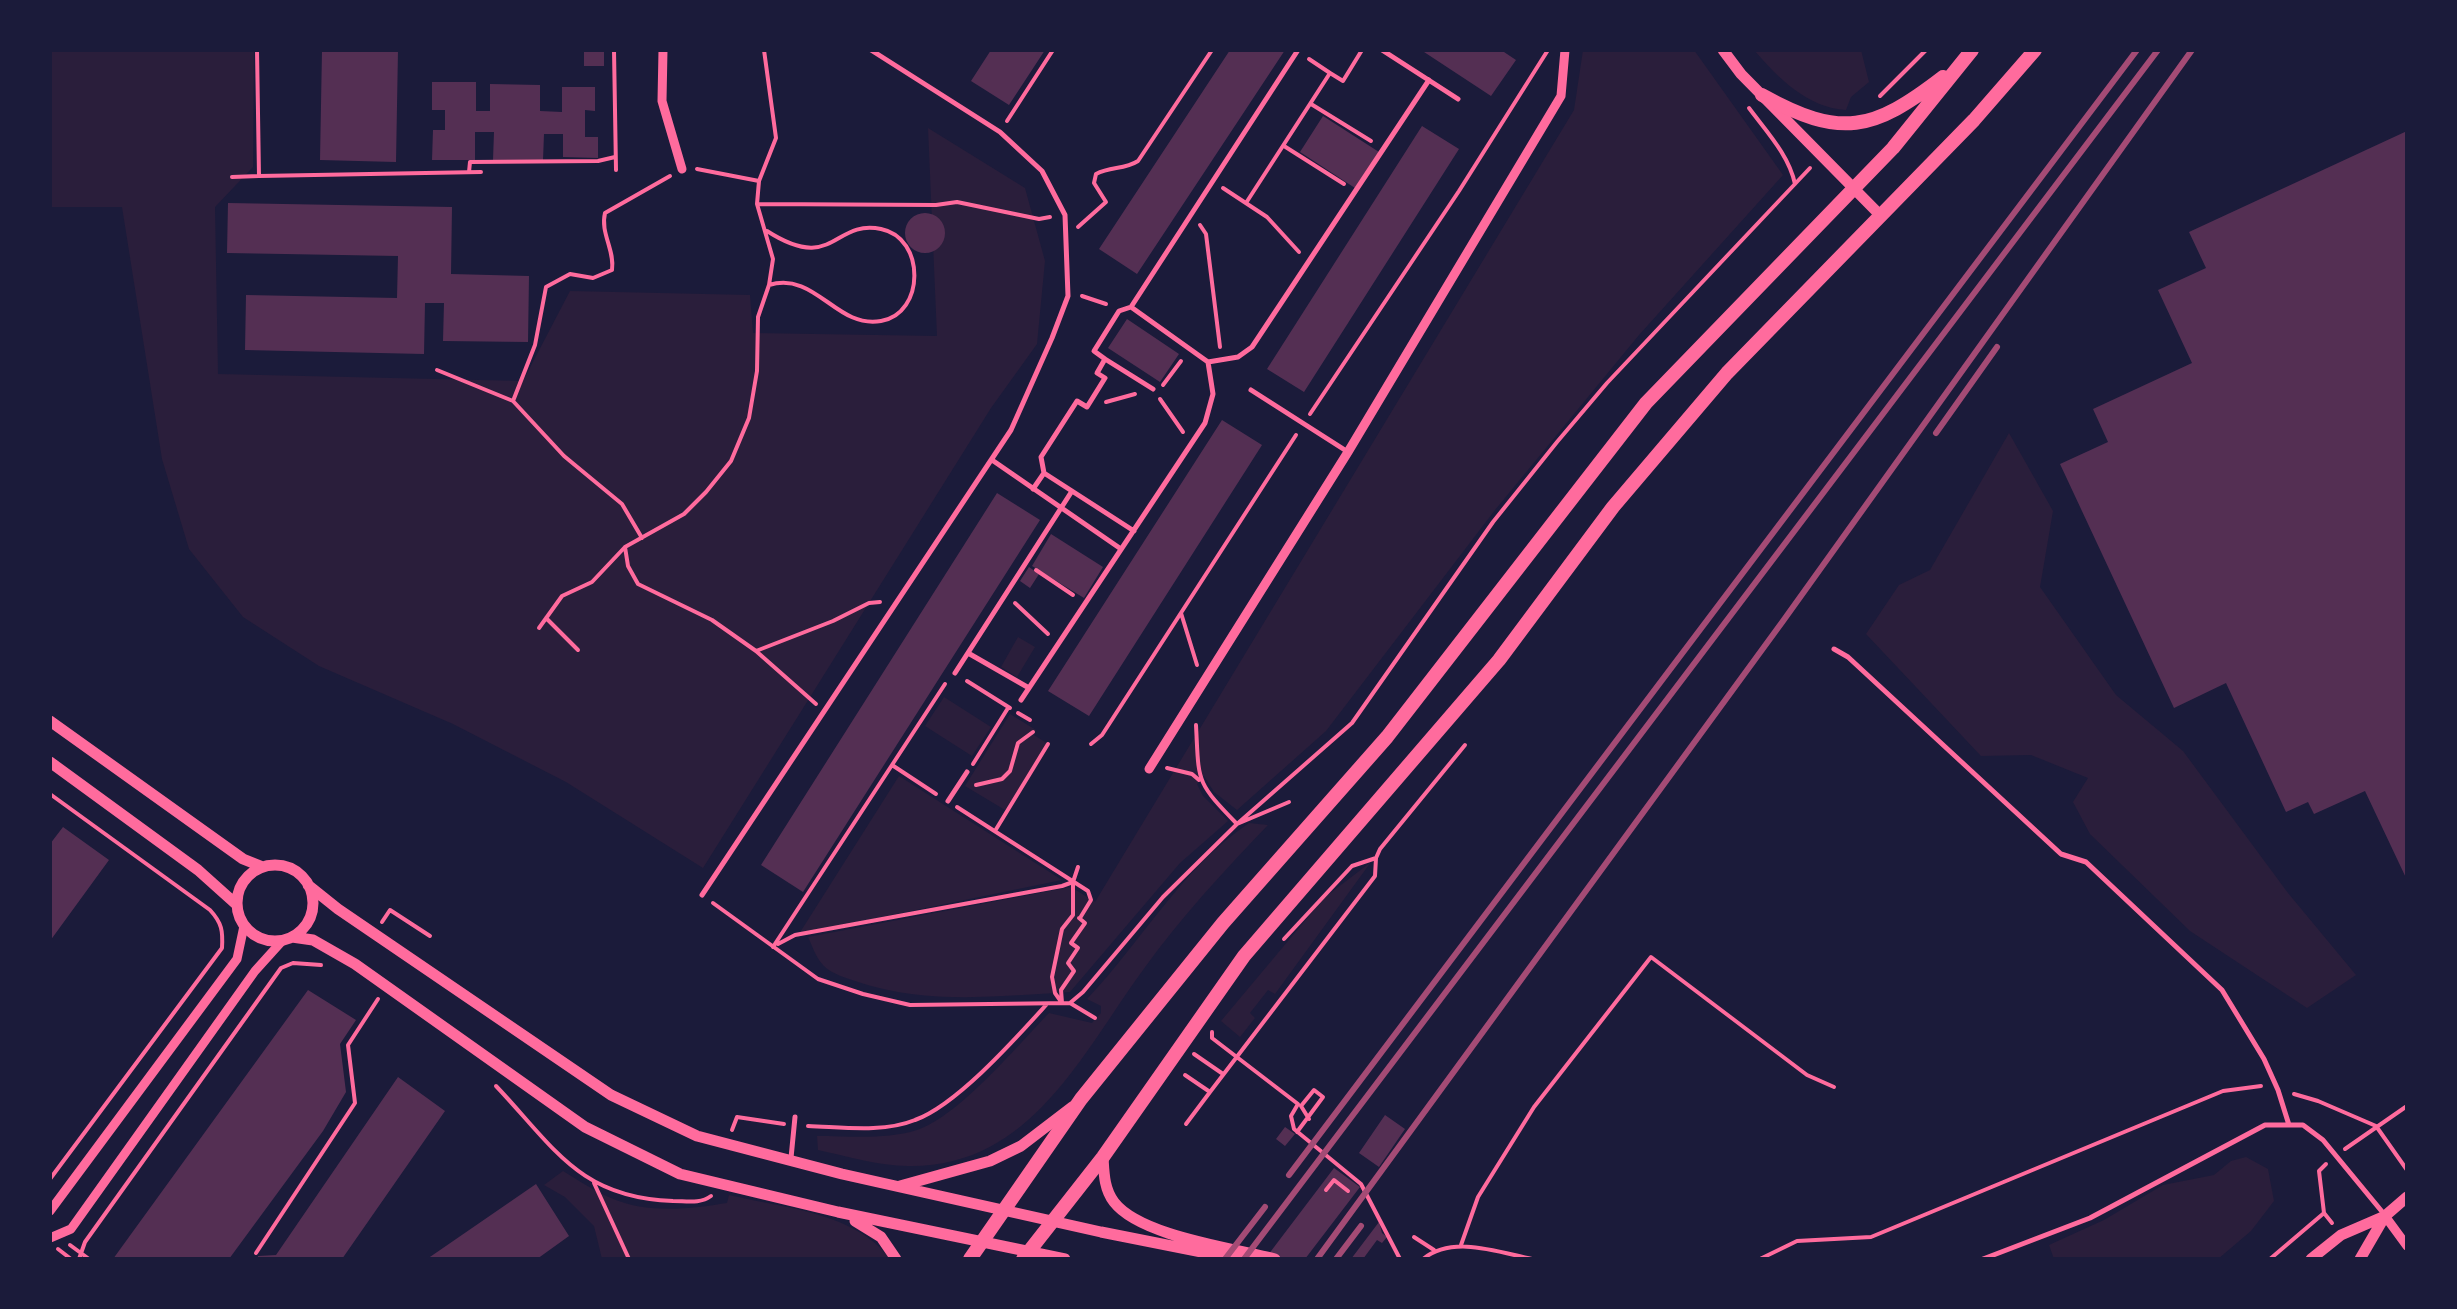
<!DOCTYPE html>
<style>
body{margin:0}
#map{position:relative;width:2457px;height:1309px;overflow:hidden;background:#1b1b3a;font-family:"Golos Text",sans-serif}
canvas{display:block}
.frame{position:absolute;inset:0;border:52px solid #1b1b3a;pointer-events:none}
</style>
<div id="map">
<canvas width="2457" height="1309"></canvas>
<div class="frame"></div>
</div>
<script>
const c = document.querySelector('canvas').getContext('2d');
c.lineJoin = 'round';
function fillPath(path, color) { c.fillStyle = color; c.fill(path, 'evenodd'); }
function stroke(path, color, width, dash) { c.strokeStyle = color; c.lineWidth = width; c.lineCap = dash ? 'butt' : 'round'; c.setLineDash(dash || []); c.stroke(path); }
const green = new Path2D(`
 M50,50h204l-1,117 -38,40 3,167 305,7 47,-90 180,4 3,38 184,3 -9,-208 97,60 20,73 -8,83 -46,64 -288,460 -137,-86 -113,-58 -134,-58 -76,-49 -54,-68 -27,-90 -40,-252h-72z
 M1583,50h111l89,125 -144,160 -144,175 -169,221 -89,79 -23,-18 -10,-16 -7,8 6,12 25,25 -48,42 -110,129c-71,4 -143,13 -212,-10 -11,-4 -27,-8 -35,-17 -7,-7 -11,-20 -15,-28l263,-50 24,15 479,-792z
 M1754,50h107l8,32 -18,15 -5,13c-38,-2 -68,-32 -92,-60z
 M2009,433l44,78 -13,76 76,108 67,56 105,142 68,82 -49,33 -117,-77 -100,-97 -17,-32 15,-24 -57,-23 -50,1 -115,-122 33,-49 31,-15z
 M1018,637l17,10 -18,30 -16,-10z
 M944,697l47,30 -19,29 -47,-30z
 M1010,714l26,16 -2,5 14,9 -43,66 -40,-24z
 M899,776l163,104 -263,54z
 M1249,823l19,2c-44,46 -88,93 -125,145 -62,85 -113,198 -235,196 -30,0 -61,-10 -90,-16l-1,-14c33,0 68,4 100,-6 42,-14 99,-83 132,-117l43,10 9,-10v-7l-14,-7c56,-59 94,-130 162,-176z
 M1371,862l-96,132 -7,-4 -18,23 5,5 -15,19 -19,-16 103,-123z
 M2246,1157l22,12 6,32 -23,30 -33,28h-164l-5,-14 55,-25 59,-35 51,-10 17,-14z
 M563,1171c15,9 31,20 48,27 36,16 79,11 116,5l2,-8c54,13 126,17 161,64h-288l-8,-33 -29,-29 -21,-12z`);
const building = new Path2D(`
 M322,50h76l-2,112 -76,-2z
 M991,50h54l-36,55 -38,-24z
 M1230,50h55l-148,224 -38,-25z
 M1421,50h80l15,10 -25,36z
 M584,52h20v14h-20z
 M432,82h44v29h14v-27l50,1v26l22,1v-25h33v24l-10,-1v27h13v21l-35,-1v-23h-19l-1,26h-50l1,-28h-19v28h-43l1,-30h12v-20h-13z
 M1323,116l56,36 -24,36 -55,-36z
 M1422,126l37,23 -155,243 -37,-23z
 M2407,131v749l-42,-89 -51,23 -6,-12 -22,10 -60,-129 -52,25 -114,-244 48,-22 -15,-33 99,-46 -34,-73 48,-22 -17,-36z
 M228,203l224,4 -1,67 78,2 -1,66 -85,-1 1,-38h-19l-1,51 -179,-4 1,-55 151,3 1,-42 -171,-3z
 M905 233a20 20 0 1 1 40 0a20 20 0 1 1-40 0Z
 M1127,319l52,35 -19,28 -52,-34z
 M1222,420l40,25 -173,271 -41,-25z
 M997,493l43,27 -237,372 -42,-27z
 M1051,534l52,33 -19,31 -52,-32z
 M1029,567l10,7 -9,14 -10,-7z
 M63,827l46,33 -59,81v-97z
 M308,990l48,30 -16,24 6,48 -23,39 -94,128h-116z
 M398,1077l47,34 -103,148h-84v-3l18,-1z
 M1385,1115l20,14 -26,38 -20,-14z
 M1285,1127l10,7 -10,12 -9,-7z
 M1334,1168l26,19 -55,72h-40z
 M536,1184l33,52 -32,23h-110z
 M1379,1222l3,11 5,4 -5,6 -5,-3 -14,19h-12z`);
const path = new Path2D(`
 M614,50l2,120
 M1309,59l21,14
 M1880,96l46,-46
 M1311,104l60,37
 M1749,108c17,23 40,47 46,76
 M1007,121l46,-71
 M1284,146l60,38
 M697,169l62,12
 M469,172l1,-10 128,-1 17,-4
 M259,176l222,-4
 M232,177l27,-1 -2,-126
 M1223,188l44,29 32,35
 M1246,203l84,-130 13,8 19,-31
 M757,204l179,1 21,-3 82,17 11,-2
 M1200,225l6,9 14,113
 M1078,227l28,-25 -12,-19 2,-9c15,-8 28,-4 42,-13l74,-111
 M767,231c67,43 66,-12 114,-2 45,9 44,85 0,92 -45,8 -65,-50 -112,-36
 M1082,296l24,8
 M437,370l76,31 51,55 58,48 20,34
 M1163,385l18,-24
 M1160,399l23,33
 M513,401l22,-56 11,-58 24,-13 23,4 19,-8c3,-20 -12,-37 -7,-57l65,-37
 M1106,402l29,-8
 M1310,414l149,-223 89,-141
 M625,547l3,19 10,18 74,36 44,31 77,-30 36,-18 11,-1
 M1036,570l37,25
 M1015,603l33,31
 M1181,613l16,52
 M546,618l32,32
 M539,628l23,-32 30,-14 33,-35 59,-33 22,-22 25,-31 18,-43 8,-47 1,-54 11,-32 4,-26 -16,-55 2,-23 17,-43 -12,-88
 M756,651l60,53
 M967,681l43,27
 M1018,713l12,7
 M1196,725c3,57 -1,56 41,99l52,-22
 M1091,744l11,-9 194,-300
 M973,764l35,-56
 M892,765l53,-81
 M1167,768l25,6 7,6
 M976,785l26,-6 8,-8 8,-28 15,-11
 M50,794l160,116c12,13 13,21 12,38l-172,231
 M957,807l131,84 3,9 -11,18
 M995,831l53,-87
 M713,903l105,76 45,15 47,11 160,-2 25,15
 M382,922l8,-12 40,26
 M1284,939l68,-73 24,-8
 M778,944l17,-9 267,-49 11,-4 5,-15
 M773,947l119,-182 44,29
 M1062,1003l-7,-10 -3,-16 10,-48 11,-14v-33
 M1062,1003l-1,-13 13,-19 -6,-8 10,-15 -7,-5 14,-20 -6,-5
 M1070,1003l13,-11 80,-95 74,-73 115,-101 141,-201 64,-80 50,-59 203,-215
 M1212,1032v6l86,66 -7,12 3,13 67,55 39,75
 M1194,1054l29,20
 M1185,1075l25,17 165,-216 1,-18 4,-9 85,-104
 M496,1086c58,61 83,112 177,115 14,0 27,3 38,-5
 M2294,1094l24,7 58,25 31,44
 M1186,1124l24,-32
 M808,1126c34,1 75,7 107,-6 42,-15 102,-83 132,-116
 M732,1130l5,-13 47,7
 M1297,1132l26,-35 -9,-7 -13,16 8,13
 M2345,1149l62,-43
 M2326,1164l-7,7 5,42 8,10
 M594,1183l35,76
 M1326,1190l8,-10 14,11
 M1414,1237l20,13
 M70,1245l19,14
 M1461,1245l17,-48 56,-90 117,-150 156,118 27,12
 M58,1249l13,10
 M256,1253l99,-150 -7,-58 30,-46
 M79,1259l6,-17 196,-274 12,-5 28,2
 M1423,1259c30,-24 75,-7 109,0
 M1760,1259l37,-18 74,-4 352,-146 38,-5
 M2270,1259l54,-46`);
const service = new Path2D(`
 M1382,50l76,49
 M1131,307l77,55 30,-5 14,-10 177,-267
 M1105,359l48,30
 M1251,390l97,62
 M992,460l129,89
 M1033,489l11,-16
 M1134,531l-90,-58 -3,-16 36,-56 10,6 18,-29 -8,-5 8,-14 -11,-8 25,-40 12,-4 167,-257
 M1834,649l14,8 213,197 25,8 136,128 42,69 14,31 11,35
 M968,653l61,35
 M955,673l117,-182
 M1021,700l184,-277 8,-29 -5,-32
 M948,801l19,-29
 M702,895l309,-465 41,-92 16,-42 -3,-81 -23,-44 -42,-39 -129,-82
 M791,1158l4,-41
 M1983,1259l107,-41 175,-93h38l20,15 61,74`);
const minor = new Path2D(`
 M663,50l-1,51 20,68
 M1149,769l199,-317 213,-356 4,-46
 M50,1211l187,-252 7,-33
 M2385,1216l22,30
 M50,1238l21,-9 184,-258 28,-31`);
const tertiary = new Path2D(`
 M1723,50l18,24 140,142
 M50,721l193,138 20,8
 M50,762l148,108 39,35
 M237 903a38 38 0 1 1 76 0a38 38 0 1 1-76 0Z
 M308,885l30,24 273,186 86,41 145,38 259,58 136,27
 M292,937l21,3 42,24 230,163 95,47 158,38 227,47
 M1103,1157c1,16 1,32 11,45 26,34 119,46 161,57
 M900,1186l90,-25 31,-15 51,-39
 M855,1221l26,16 15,22
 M2311,1259l30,-24 44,-19 22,-19
 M2360,1259l25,-43`);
const primary = new Path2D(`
 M1762,95c79,44 111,36 181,-18
 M970,1259l111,-160 142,-176 164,-186 259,-334 247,-255 79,-98
 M1023,1259l80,-102 141,-201 255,-296 114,-153 114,-134 247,-253 61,-70`);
const rail = new Path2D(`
 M1936,433l61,-86
 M1289,1175l848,-1125
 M1225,1259l40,-52
 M1244,1259l914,-1209
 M1317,1259l466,-638 409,-571
 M1336,1259l25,-33`);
fillPath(green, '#2a1e3b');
fillPath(building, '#542f53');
stroke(path, '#ff6b9d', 4);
stroke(service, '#ff6b9d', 5);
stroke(minor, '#ff6b9d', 9);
stroke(tertiary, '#ff6b9d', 11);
stroke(primary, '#ff6b9d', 14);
stroke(rail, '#a44b75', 6);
</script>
